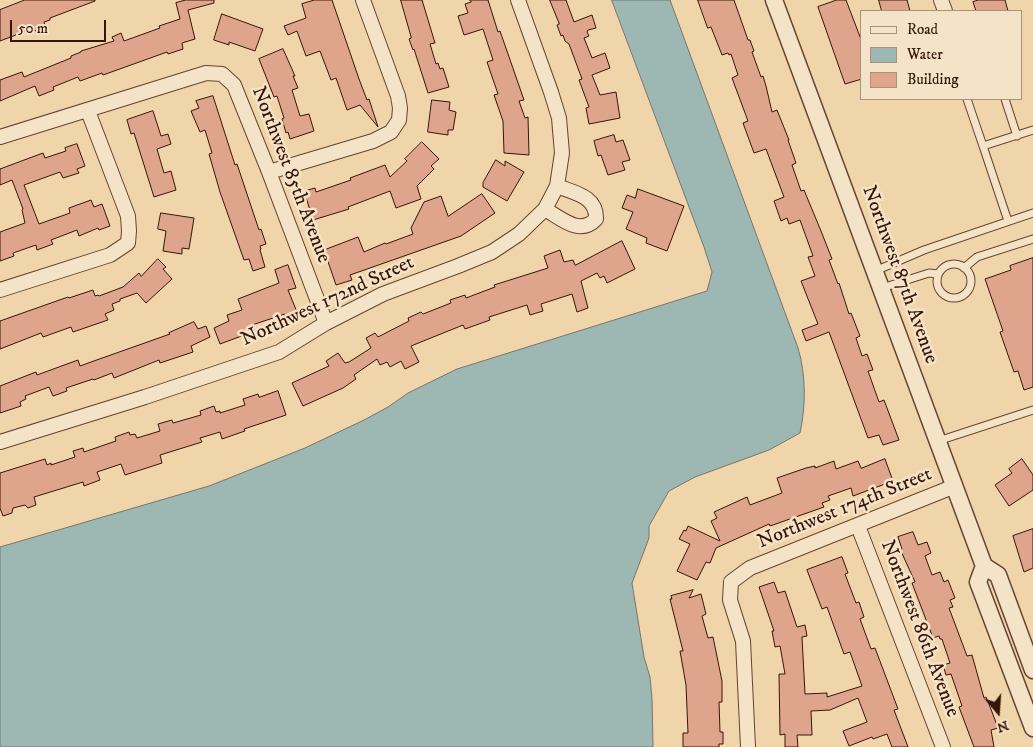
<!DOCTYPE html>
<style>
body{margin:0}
#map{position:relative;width:1033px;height:747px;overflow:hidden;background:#f0d4aa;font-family:"IM FELL DW Pica",serif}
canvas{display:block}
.legend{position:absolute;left:860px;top:10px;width:162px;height:90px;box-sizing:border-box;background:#f5e3c8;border:1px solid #a9917c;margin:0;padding:6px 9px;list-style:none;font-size:15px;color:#361509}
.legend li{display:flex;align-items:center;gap:10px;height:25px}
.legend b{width:25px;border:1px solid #a9917c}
.north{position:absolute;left:973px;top:687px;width:50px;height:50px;-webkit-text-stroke:4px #f5e3c8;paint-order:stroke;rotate:162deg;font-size:14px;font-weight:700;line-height:20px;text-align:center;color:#361509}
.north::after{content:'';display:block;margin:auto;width:18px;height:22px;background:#361509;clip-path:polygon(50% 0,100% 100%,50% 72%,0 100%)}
.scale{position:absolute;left:10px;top:20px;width:96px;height:22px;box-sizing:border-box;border:2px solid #361509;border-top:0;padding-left:6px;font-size:15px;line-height:18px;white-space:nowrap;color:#361509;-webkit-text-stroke:4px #f5e3c8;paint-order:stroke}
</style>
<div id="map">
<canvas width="1033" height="747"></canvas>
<ul class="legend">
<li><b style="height:6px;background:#f5e3c8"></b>Road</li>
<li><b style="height:14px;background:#9db7b2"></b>Water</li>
<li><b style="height:14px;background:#dfa48c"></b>Building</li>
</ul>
<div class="north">N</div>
<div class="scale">50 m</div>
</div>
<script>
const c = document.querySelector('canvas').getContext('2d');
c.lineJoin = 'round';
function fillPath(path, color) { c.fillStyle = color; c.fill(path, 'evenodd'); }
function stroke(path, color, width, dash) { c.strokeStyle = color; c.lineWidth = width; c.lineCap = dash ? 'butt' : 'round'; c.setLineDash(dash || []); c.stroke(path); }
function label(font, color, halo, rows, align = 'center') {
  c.font = font + ' "IM FELL DW Pica",serif'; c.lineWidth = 5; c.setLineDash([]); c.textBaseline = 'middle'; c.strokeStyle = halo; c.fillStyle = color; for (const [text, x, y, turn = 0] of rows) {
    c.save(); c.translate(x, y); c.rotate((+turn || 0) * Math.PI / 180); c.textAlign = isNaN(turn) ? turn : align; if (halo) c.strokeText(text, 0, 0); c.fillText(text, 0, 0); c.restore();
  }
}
const water = new Path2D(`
 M612,0h58l128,348c8,26 8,58 2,85l-31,17 -74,27 -26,14 -20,35v12l-17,45 12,74 6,20 2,22 1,48h-653v-200l209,-61 96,-38 59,-28 24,-13 20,-14 49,-24 250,-78 5,-19 -8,-25z`);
const building = new Path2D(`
 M25,0h70v1l-45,17v2l-6,2 2,6 -10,4 -1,-2 -5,2 -1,-2 -29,11v-31z
 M186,0h28v3l-26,7 7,29 -13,4 1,6 -15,5 -1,-2 -64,23 -1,-2 -22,8 -2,-4 -25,10 1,3 -15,6 -4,-10 -35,15v-21l22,-8 2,5 47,-19v-2l10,-4v-1l33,-10 -2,-4 9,-4 3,8 36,-13 -1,-2 21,-7 -4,-16z
 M315,0h17l27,79 8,21 2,-1 9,28 -18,-22 -13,5 -11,-32 -5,2 -11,-29 -14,5 -9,-25 -9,4 -4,-9 22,-8 -4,-14z
 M401,0h21l13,43 -5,1 6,20 2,-1 2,6 3,-1 6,19 -21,6 -14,-44 -1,1 -4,-11 2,-1z
 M470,0h18l10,32 2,-1 24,69 -5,1 6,17 3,-1 1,38 -25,-2 -1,-32 -9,-26 4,-1 -11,-32 6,-2 -10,-31 -19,6 -6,-19 10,-3 -3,-9 6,-2z
 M550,0h16l8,22 18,-7 4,13 -8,2 -1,2 2,4 -5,2 8,20 13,-5 5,15 -18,7 8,20 16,-3 4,26 -31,6 -3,-16 3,-1 -10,-27 3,-1 -13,-35 -4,-3 -2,-6 -2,1 -4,-11 2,-1z
 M698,0h36l14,40h2l4,11 -2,1 9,25 2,-1 3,10 6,26 5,-2 12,30h-1l8,23 -4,2 9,26 3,-1 17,41 11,28 -3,1 9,24 1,-1 10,31 2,-1 9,23 -4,2 6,18 5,-2 6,16 -5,1 11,31 5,-2 15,40 -16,5 -4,-10 -11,3 -39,-106 -23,9 -4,-11 16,-6 -17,-43 14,-5 -7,-19 5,-1 -13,-36 -11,4 -2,-6 -6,3 -7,-20 10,-4 -18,-48 -12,4 -11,-30 5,-2 -16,-43 6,-3 -7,-21 -2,1 -1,-2 -6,2 -11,-28 -3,1z
 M837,0h9l16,42v37l-17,5 -27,-77z
 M879,0h28l3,11h-28z
 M979,0h26l3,11h-32l-3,-9z
 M222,14l41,15 -8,22 -26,-9v3l-15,-5z
 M283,49l12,27h-2l5,12 -6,2 8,26 9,-2 5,17 -24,8 -2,-7 -2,1 -4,-14 2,-1 -7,-22 -3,1 -15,-38z
 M213,96l22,69 2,-1 22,66 2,-1 5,15 -6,2 1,3 -1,1 5,17 -12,4 -4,-12 -5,1 -24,-68 -11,-38 3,-1 -7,-23 -5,2 -9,-21 8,-3 -3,-7z
 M432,100l18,2 -1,8 7,2 -3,18h-5v5l-20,-3z
 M153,111l8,25 7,-2 3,10 -14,5 7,24 7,-2 5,19 -22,7 -20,-64 -3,1 -4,-14z
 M614,135l2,7 7,-2 7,20 -8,2 3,8 -17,5 -7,-20 -3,1 -4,-15z
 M422,142l17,17 -8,7 3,3 -17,17 4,13 -25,9 -6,-17 -42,16 1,2 -36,11 -9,-29 11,-3 1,4 35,-12 -1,-2 35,-13 5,12 17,-16 -2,-2z
 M77,144l8,22 -8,3 2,4 -16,5 -3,-6 -36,13 15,39 31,-11 -1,-5 22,-8 3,7 8,-3 8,22 -11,4 -1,-2 -19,8 -2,-6 -26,10 2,4 -16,6 -1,-5 -23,8 1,3 -14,5v-29l25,-9 -3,-13 1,-1 -11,-29 -12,5v-16l43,-16 2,5 21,-7 -1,-3z
 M496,160l9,6v-5l19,11 -17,29 -24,-14v-4z
 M638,189l46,17 -17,45 -21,-8 1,-5 -21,-9 7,-17 -11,-4 5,-13 8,3z
 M482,194l13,19 -34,23 -111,39 2,5 -16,5 -12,-35 34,-13 6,15 21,-9 1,1 27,-10 -2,-6 13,-26 17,-6 7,20z
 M161,213l33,5 -5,31 -7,-1v6l-19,-3 3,-20 -8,-2z
 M622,241l13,28 -28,14 -3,-7 -4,2 -3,-5 -16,8 7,27 -11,4 -5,-18 -31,10 2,7 -13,4 -3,-10 -38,12 1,3 -25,9 -2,-4 -52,21 8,16 -14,7 -4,-8 -11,6 -3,-5 -7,3 -3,-6 -23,16 2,4 -13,9 -40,18 -11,-23 37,-17 -3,-5 12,-8 7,10 4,-1 22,-14 -5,-10 9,-5 3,4 31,-16 -1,-3 13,-6 2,2 28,-11 -1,-3 15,-5 1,3 29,-11 -1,-2 54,-17 -4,-12 16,-6 4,12 9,-2 2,5z
 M1033,258v129l-9,3 -6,-19 -4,1 -14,-40 3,-1 -18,-52 26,-9 -1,-4z
 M158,259l8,8 -3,2 9,10 -26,24 -9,-10 -17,6v2l-8,3 2,6 -9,4 3,6 -35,12 -2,-5 -28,10 -2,-4 -41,16v-28l68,-24 1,1 24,-8 2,6 3,-1 1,1 24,-9 16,-14 2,3z
 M288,265l8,23 -8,2 9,22 -11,4 -1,-2 -33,11 3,6 -35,13 -6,-16 15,-7 -2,-6 15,-5 -4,-11 41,-16 -4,-13z
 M194,322l4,7 8,-3 4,11 -19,9 2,6 -33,11 -1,-3 -45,18 -2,-5 -18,7 -1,-1 -27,9 1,3 -14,5 -4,-9 -24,9 1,3 -6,3 1,4 -21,7v-27l36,-14 1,3 41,-15 2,6 11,-4 79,-28 -1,-1z
 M278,391l8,24 -42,14 1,2 -23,8 -2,-7 -20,6 2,4 -42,13 2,8 -37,12 -4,-11 -24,8 3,8 -16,6 -1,-4 -49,15 2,8 -8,3 -3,-3 -12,3 -1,5 -9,3 -3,-8v-35l45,-14 2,6 4,-2v2l24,-8 -2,-6 10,-3 1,4 32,-11 -1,-4 14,-5 1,3 5,-1 2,4 23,-7 -2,-7 14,-4 1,3 28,-8 -1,-4 14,-5 2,6 4,-1v2l25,-8 -2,-6 15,-5 1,3z
 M885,459l8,22 -40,15 -2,-8 -23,8 2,4 -8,3 2,4 -54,19 -1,-2 -53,24 -6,15 -4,-1 -9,18 -20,-9 13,-27 -11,-5 5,-9 2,1 2,-5 32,15 -9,-20 6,-3 -3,-6 33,-15 3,8 32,-12 -5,-15 29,-10 9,-2v2l19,-7 2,8 22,-8 3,7z
 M1022,459l11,16v15l-24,16 -14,-21 17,-12 -3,-4z
 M1033,529v39l-9,4 -11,-36z
 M913,532l5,13 9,-3 4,11 -6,3 7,19 8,-3 4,10 4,-2 7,18 -5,2 3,7 -4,1 18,48 5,-1 12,43 2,-1 3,7 9,24 -7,2 3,17h-20l-15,-40 3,-1 -11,-32 -5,1 -3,-10 7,-2 -8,-24h-2l-1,-3 -6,2 -21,-55 3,-1 -15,-33h2l-4,-12z
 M842,557l6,16 -3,1 11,29 3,-1 5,15 -4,2 11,30 4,-1 23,61 -4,1 14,37h-16l-5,-13 -14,5 -1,-2 -23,9 -6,-15 24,-9 -9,-24 -28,12 -19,1 1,24h-15l1,12h-13v-13l-5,1 -1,-61h6l-5,-28 -5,1 -3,-16h2l-15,-44 15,-5 4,11 7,-2 12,36 8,-2 2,11 -5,1 3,57 22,-1v4l35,-11 -12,-34 -6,2 -17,-47 -5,2 -15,-39z
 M693,590l-4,8 12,-4 5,20 -4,2 6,22 5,-1 9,44v21h-3l1,30h3v12h-4v3h-36v-14h5l-2,-48 -6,-34h3l-13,-52h2l-1,-3z`);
const service = new Path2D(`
 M967,99l16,47
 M1005,99l12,37
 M1008,221l-25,-75 50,-16
 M937 281a17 17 0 1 1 34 0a17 17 0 1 1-34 0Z
 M964,268l13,-11 56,-18
 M875,271l49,-21 109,-37
 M882,288l47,-15 9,1
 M938,441l95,-31`);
const minor = new Path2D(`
 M941,0l4,11
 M0,137l206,-64 16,1 12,11 35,87 57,151
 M269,172l104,-31 18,-9 8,-12 1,-12 -2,-12 -35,-96
 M545,209c17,10 35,27 51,10 1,-23 -22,-26 -39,-33
 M0,290l110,-35 18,-12 1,-12 -1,-15 -40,-105
 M0,442l145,-45 134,-45 47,-29 57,-29 75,-28 34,-14 27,-18 26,-25 12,-23 5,-33 -3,-35 -8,-26 -33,-92
 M858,526l85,221
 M748,747l-5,-106 -13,-41 1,-18 19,-14 205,-82`);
const tertiary = new Path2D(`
 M774,0l210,566 14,9 35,95
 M984,566l-6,16 55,146`);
const streetNames = [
 ["Northwest 85th Avenue",290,175,69],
 ["Northwest 87th Avenue",899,275,70],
 ["Northwest 172nd Street",328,302,-25],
 ["Northwest 174th Street",845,509,-22],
 ["Northwest 86th Avenue",919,629,69]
];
fillPath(water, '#9db7b2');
stroke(water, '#74766e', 1);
fillPath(building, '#dfa48c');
stroke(building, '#361509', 1);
stroke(service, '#644531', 9);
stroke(minor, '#644531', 16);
stroke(tertiary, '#644531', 19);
stroke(service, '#f5e3c8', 7);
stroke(minor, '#f5e3c8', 14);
stroke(tertiary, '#f5e3c8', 16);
label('20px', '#361509', '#f5e3c8', streetNames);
</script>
